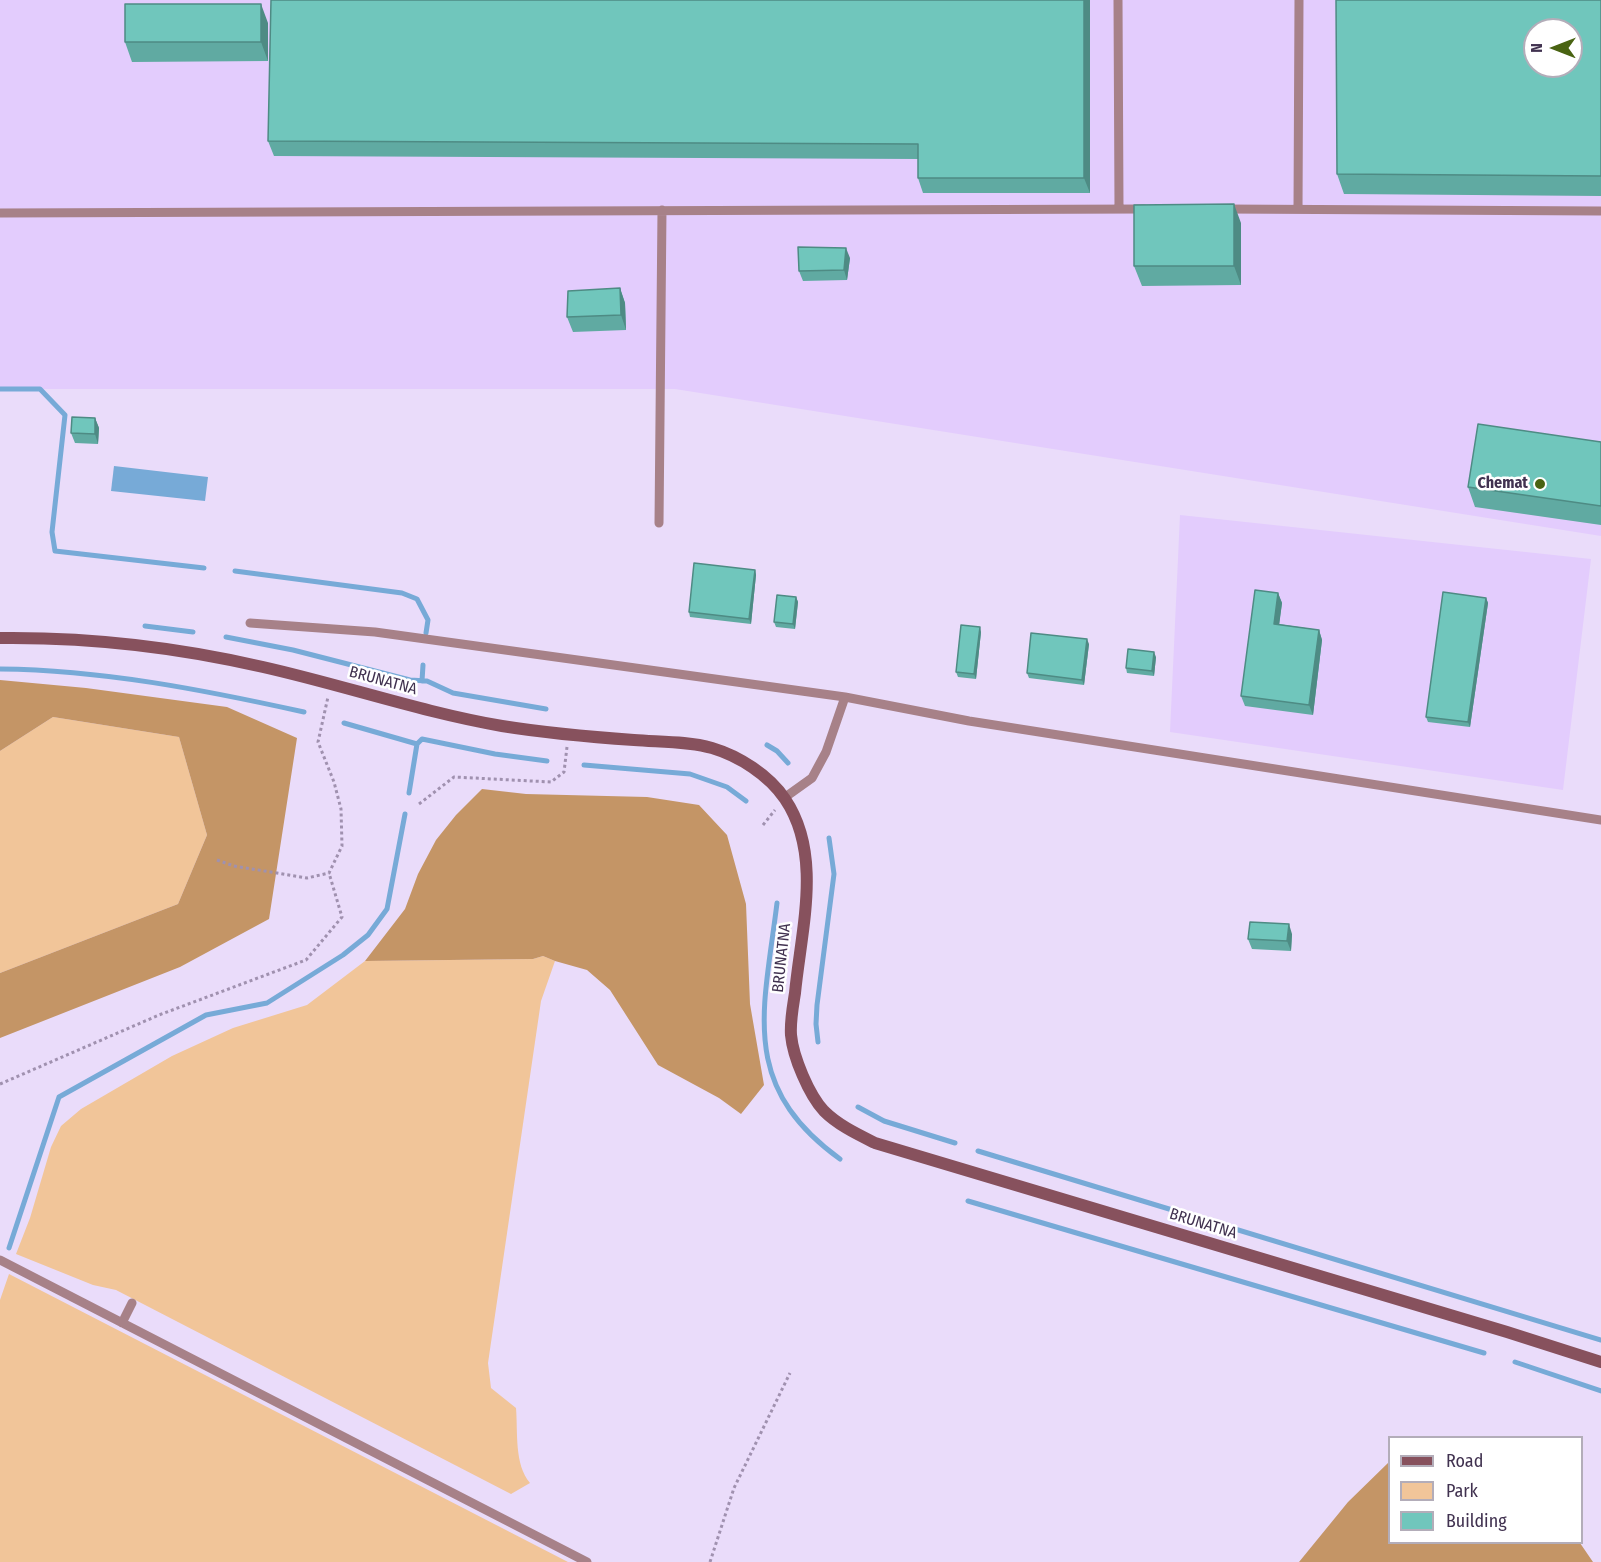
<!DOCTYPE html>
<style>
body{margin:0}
#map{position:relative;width:1601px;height:1562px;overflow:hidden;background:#eadcfa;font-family:"Fira Sans Condensed",sans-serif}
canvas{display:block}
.legend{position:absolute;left:1388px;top:1436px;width:195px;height:108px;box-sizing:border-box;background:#fff;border:2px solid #b3adb9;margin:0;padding:8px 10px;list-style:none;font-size:18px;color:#413250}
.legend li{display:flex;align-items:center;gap:12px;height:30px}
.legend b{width:30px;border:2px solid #b3adb9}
.north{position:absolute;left:1523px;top:18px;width:60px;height:60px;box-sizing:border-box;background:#fff;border:2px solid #b3adb9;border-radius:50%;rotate:270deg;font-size:16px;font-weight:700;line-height:24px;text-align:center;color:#413250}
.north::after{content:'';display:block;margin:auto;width:21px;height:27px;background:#496312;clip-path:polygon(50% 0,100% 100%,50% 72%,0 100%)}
</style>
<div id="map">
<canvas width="1601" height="1562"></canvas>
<ul class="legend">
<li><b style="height:8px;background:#87515d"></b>Road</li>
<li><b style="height:16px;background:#f1c599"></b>Park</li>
<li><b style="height:16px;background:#70c6bc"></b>Building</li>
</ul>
<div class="north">N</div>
</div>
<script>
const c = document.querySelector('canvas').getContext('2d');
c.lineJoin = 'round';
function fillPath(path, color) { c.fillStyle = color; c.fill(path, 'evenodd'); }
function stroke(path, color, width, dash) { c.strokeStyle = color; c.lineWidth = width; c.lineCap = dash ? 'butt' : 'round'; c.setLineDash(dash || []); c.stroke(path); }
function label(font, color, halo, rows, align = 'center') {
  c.font = font + ' "Fira Sans Condensed",sans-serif'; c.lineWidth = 5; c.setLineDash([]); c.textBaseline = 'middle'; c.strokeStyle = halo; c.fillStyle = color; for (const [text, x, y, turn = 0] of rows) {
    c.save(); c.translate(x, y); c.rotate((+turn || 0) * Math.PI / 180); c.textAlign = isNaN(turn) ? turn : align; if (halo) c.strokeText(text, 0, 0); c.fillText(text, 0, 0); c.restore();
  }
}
const built = new Path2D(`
 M0,0h1601v536l-926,-147h-675zM1535,30h36v36h-36z
 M1180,515l411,44 -28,231 -393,-58z`);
const green = new Path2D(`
 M53,717l126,20 28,98 -29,69 -178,69v-222z
 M543,956l12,5 -14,40 -53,362 3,25 25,20c2,24 -2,56 14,75l-19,11 -395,-204 -23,-5 -77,-31 14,-36 21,-71 10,-21 20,-17 91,-53 61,-28 74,-23 58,-44 168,-2z
 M9,1274l559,288h-568v-262z`);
const forest = new Path2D(`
 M0,680l86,8 141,19 70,31 -28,181 -89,48 -180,71v-65l178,-69 29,-69 -28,-98 -126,-20 -53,34z
 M482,789l44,5 121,3 52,8 28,30 19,69 4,100 14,81 -23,29 -22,-16 -61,-33 -48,-75 -23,-20 -32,-9 -12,-5 -10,3 -168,2 40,-52 13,-35 18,-34 20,-25z
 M1389,1462l1,80 190,1 13,19h-294l49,-60z`);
const water = new Path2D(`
 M114,466l94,11 -3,24 -94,-10z`);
const stream = new Path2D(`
 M0,389h40l25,26 -13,117 3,19 149,17
 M235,571l167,22 15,6 11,21 -2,13
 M145,626l48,6
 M226,637l67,13 117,30 17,1 26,12 93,16
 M0,669c103,1 204,21 304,43
 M422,681l1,-16
 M344,723l73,21
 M767,745l10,6 11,12
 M584,765l106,9 37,13 19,14
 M409,793l8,-49 5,-5 73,15 52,7
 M777,903c-13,107 -39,182 63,256
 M818,1042l-2,-18 1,-19 17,-131 -5,-36
 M858,1107l26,14 71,22
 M978,1151l623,189
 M968,1201l516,152
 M9,1248l50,-151 147,-82 61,-12 76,-48 25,-20 19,-26 18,-95
 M1515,1362l86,29`);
const path = new Path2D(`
 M419,804l35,-27 97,5 13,-10 3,-25
 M763,825l12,-15
 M217,860l17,6 73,12 22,-5 13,-27 -1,-37 -7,-27 -16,-40 10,-45
 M0,1084l159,-69 147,-55 36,-43 -13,-44
 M710,1562l24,-74 56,-115`);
const lane = new Path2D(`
 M1118,0l1,209
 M1223,209l378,2
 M1298,209l1,-209
 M0,213l1144,-4
 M659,523l3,-313
 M250,623l125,9 470,65 124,24 632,99
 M784,798l28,-20 14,-26 19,-55
 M0,1260l587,302
 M122,1323l10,-20`);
const secondary = new Path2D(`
 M0,638c88,-1 177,9 263,29 80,18 158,45 239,59 44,7 88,11 132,14 25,2 53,1 78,8 27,8 57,27 73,51 38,56 16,131 10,194 -2,13 -5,28 -4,42 2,22 18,60 33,76 14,14 33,23 51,32l632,189 94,30`);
const wall = new Path2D(`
 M1090,0v193h-167l-5,-15v-19l-644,-3 -6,-15z
 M1601,0v196l-257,-2 -7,-20z
 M268,23v38l-136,1 -7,-20z
 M1241,223v62l-99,1 -8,-20z
 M850,258l-3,22 -44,1 -4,-10z
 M620,288l5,15 1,27 -53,2 -6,-15z
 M95,418l4,10 -1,16 -23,-1 -4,-10z
 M1601,442v83l-126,-18 -7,-20z
 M755,570l1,5 -5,49 -61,-7 -1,-5z
 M1278,593l4,10 -3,21 40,6 3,10 -9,75 -68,-9 -4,-10z
 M796,597l2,5 -3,27 -19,-2 -2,-5z
 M1486,598l2,5 -18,124 -42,-5 -2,-5z
 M981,632l-5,47 -18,-2 -2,-5z
 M1089,644l-5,41 -55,-7 -2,-5z
 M1156,657l-2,19 -27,-3 -1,-5z
 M1292,934l-1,17 -39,-2 -4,-10z`);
const shadedWall = new Path2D(`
 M1084,0h6v193l-6,-15z
 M261,4l7,19v38l-7,-19z
 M1234,204l7,19v62l-7,-19z
 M846,248l4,10 -3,22 -3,-10z
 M620,288l5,15 1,27 -5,-15z
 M95,418l4,10 -1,16 -3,-10z
 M755,570l1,5 -5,49 -2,-5z
 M1278,593l4,10 -4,31 -4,-10z
 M796,597l2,5 -3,27 -2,-5z
 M1486,598l2,5 -18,124 -2,-5z
 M980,627l1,5 -5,47 -2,-5z
 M1319,630l3,10 -9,75 -4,-10z
 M1087,639l2,5 -5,41 -2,-5z
 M1154,652l2,5 -2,19 -2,-5z
 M1289,924l3,10 -1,17 -4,-10z`);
const building = new Path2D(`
 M271,0h813v178h-166v-34l-650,-3z
 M1336,0h265v176l-264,-2zM1535,30h36v36h-36z
 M125,4h136v38h-136z
 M1234,204v62h-100v-61z
 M798,247l48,1 -2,22 -45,1z
 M620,288l1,27 -54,2 1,-26z
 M72,417l23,1v16l-24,-1z
 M1478,424l123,18v64l-133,-19z
 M694,563l61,7 -6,49 -60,-7z
 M1255,590l23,3 -4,31 45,6 -10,75 -68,-9z
 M1443,592l43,6 -18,124 -42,-5z
 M777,595l19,2 -3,27 -19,-2z
 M961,625l19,2 -6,47 -18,-2z
 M1031,633l56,6 -5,41 -55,-7z
 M1128,649l26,3 -2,19 -26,-3z
 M1250,922l39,2 -2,17 -39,-2z`);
const markers = [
 [1540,484,6,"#496312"]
];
const poiNames = [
 ["Chemat",1528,484]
];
const streetNames = [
 ["BRUNATNA",383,681,15],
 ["BRUNATNA",782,958,-84],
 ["BRUNATNA",1203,1224,17]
];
fillPath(built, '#e3ccfd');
fillPath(green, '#f1c599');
fillPath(forest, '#c49566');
fillPath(water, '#77aad7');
stroke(stream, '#77aad7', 5);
stroke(path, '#a091af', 3, [3, 3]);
stroke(lane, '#a78188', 9);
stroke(secondary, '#87515d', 12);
fillPath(wall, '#60aaa2');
fillPath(shadedWall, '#4e8b84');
fillPath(building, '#70c6bc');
stroke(building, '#4e8b84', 1.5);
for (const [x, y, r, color] of markers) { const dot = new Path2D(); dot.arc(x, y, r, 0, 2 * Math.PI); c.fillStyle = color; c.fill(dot); stroke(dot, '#fff', 2); }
label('bold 16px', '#413250', '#fff', poiNames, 'right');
label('16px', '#413250', '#fff', streetNames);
</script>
